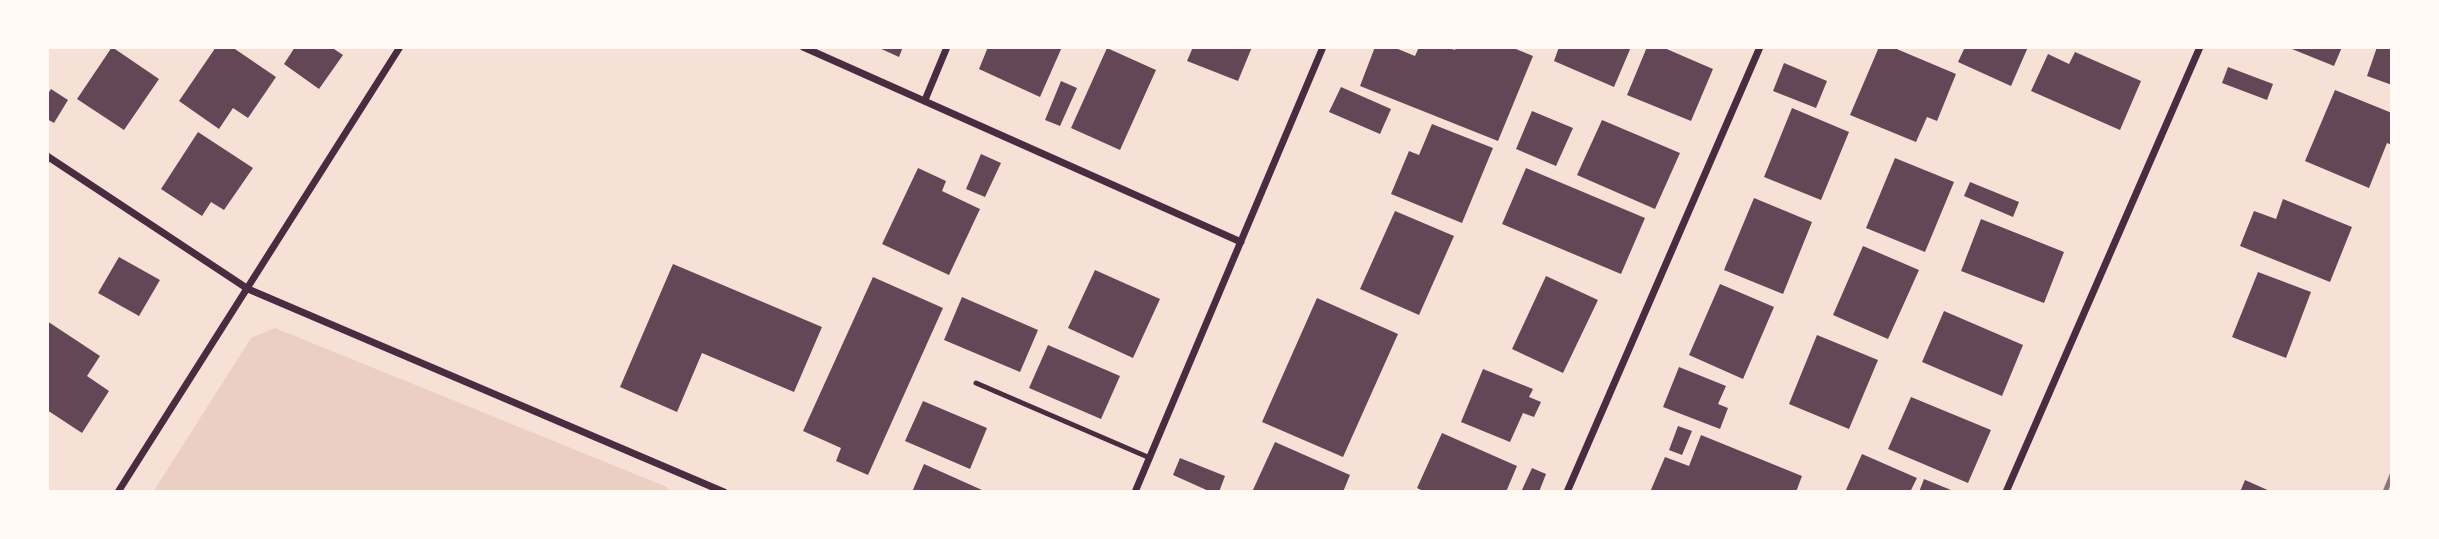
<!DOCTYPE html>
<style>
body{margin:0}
#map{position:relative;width:2439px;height:539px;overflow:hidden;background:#f7e1d7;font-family:Figtree,sans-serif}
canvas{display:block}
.frame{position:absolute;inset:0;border:49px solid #fffaf5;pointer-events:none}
</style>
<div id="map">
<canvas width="2439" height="539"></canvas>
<div class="frame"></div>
</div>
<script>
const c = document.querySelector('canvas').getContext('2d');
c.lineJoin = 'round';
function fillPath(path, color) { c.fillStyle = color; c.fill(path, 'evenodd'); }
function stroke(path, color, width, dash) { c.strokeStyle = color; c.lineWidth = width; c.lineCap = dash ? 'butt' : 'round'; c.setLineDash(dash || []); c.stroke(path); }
const green = new Path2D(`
 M275,328l392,159 2,5h-516l98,-154z`);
const building = new Path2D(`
 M112,47l47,32 -35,51 -47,-31z
 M216,47h16l44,30 -28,41 -15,-10 -14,21 -40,-28z
 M295,47h36l12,8 -24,34 -35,-25z
 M877,47h26l-4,10z
 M988,47h74l-22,50 -61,-28z
 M1193,47h59l-14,34 -51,-20z
 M1375,47h18l22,9 4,-9h27l9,3 1,-3h55l22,9 -35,85 -138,-55z
 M1559,47h72l-17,40 -60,-26z
 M1647,47h15l51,22 -22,52 -64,-26z
 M1879,47h13l64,27 -19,47 -10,-4 -11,25 -66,-27z
 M1965,47h63l-17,39 -53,-24z
 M2287,47h55l-8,19z
 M2377,47h15v38l-25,-9z
 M1107,48l49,22 -36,80 -49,-22z
 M2075,52l66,29 -21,49 -89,-39 17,-37 21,10z
 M1784,63l43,18 -11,27 -43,-17z
 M2228,67l45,17 -6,16 -45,-17z
 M1061,81l16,7 -17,38 -15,-6z
 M1341,87l50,22 -11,25 -51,-22z
 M51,89l17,11 -14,23 -7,-4v-24z
 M2335,90l57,23v32l-5,-2 -18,45 -64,-27z
 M1792,108l57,24 -28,68 -57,-23z
 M1532,111l41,17 -17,38 -40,-17z
 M1602,120l78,33 -25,56 -78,-34z
 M1432,124l61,24 -31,75 -71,-29 18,-43 10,4z
 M198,132l55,36 -29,42 -13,-8 -9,14 -41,-27z
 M981,154l20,9 -16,34 -19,-8z
 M1895,158l59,24 -29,70 -59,-24z
 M918,168l28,13 -4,10 38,18 -31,66 -67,-31z
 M1526,168l119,50 -24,56 -119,-50z
 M1970,182l49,20 -6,15 -49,-21z
 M1754,198l58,24 -29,72 -59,-24z
 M2283,199l69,28 -22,55 -90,-36 14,-35 22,8z
 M1395,211l59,25 -35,79 -59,-26z
 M1981,219l83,33 -20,51 -83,-32z
 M1863,246l56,24 -31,69 -55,-24z
 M119,257l41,23 -21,36 -41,-23z
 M673,264l149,63 -28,65 -92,-39 -25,59 -57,-25z
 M1095,270l65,29 -27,59 -65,-30z
 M2258,272l53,20 -25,66 -54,-21z
 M1546,276l52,24 -35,73 -51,-24z
 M873,277l70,31 -75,167 -32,-14 5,-13 -38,-17z
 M1720,284l54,23 -31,72 -54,-24z
 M962,297l76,33 -18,42 -76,-32z
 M1317,298l81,36 -55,123 -81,-35z
 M1944,311l79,34 -21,51 -80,-34z
 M47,321l53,35 -13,20 22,15 -27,42 -35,-23z
 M1817,335l61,25 -29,69 -60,-25z
 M1048,345l72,31 -19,43 -72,-31z
 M1679,367l47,19 -8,18 10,4 -8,21 -57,-22z
 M1483,369l50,20 -4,8 12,5 -7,15 -11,-4 -13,29 -49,-20z
 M1911,397l80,33 -23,53 -80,-34z
 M923,401l64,27 -17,41 -65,-28z
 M1678,426l14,5 -10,24 -13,-5z
 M1442,433l75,33 -11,26h-81l-8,-4z
 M1701,435l101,41 -6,16h-146l15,-35 24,9z
 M1275,442l75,33 -7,17h-91z
 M1862,454l55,24 -7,14h-65z
 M1180,458l45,18 -6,16h-8l-38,-17z
 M924,464l58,26 -1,2h-69z
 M1532,468l14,6 -7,18h-18z
 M1924,479l32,13h-37z
 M2245,480l27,12h-32z`);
const service = new Path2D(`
 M976,383l174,75`);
const minor = new Path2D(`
 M803,47l438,195
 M925,100l22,-53
 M47,156l201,133 476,203
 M118,492l282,-445
 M1135,492l188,-445
 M1567,492l193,-445
 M2006,492l194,-445`);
const rail = new Path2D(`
 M2385,492l7,-17`);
fillPath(green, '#ebcfc5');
fillPath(building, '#644757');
stroke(service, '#4a2c40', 5);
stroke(minor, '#4a2c40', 7);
stroke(rail, '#8f747c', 5);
</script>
